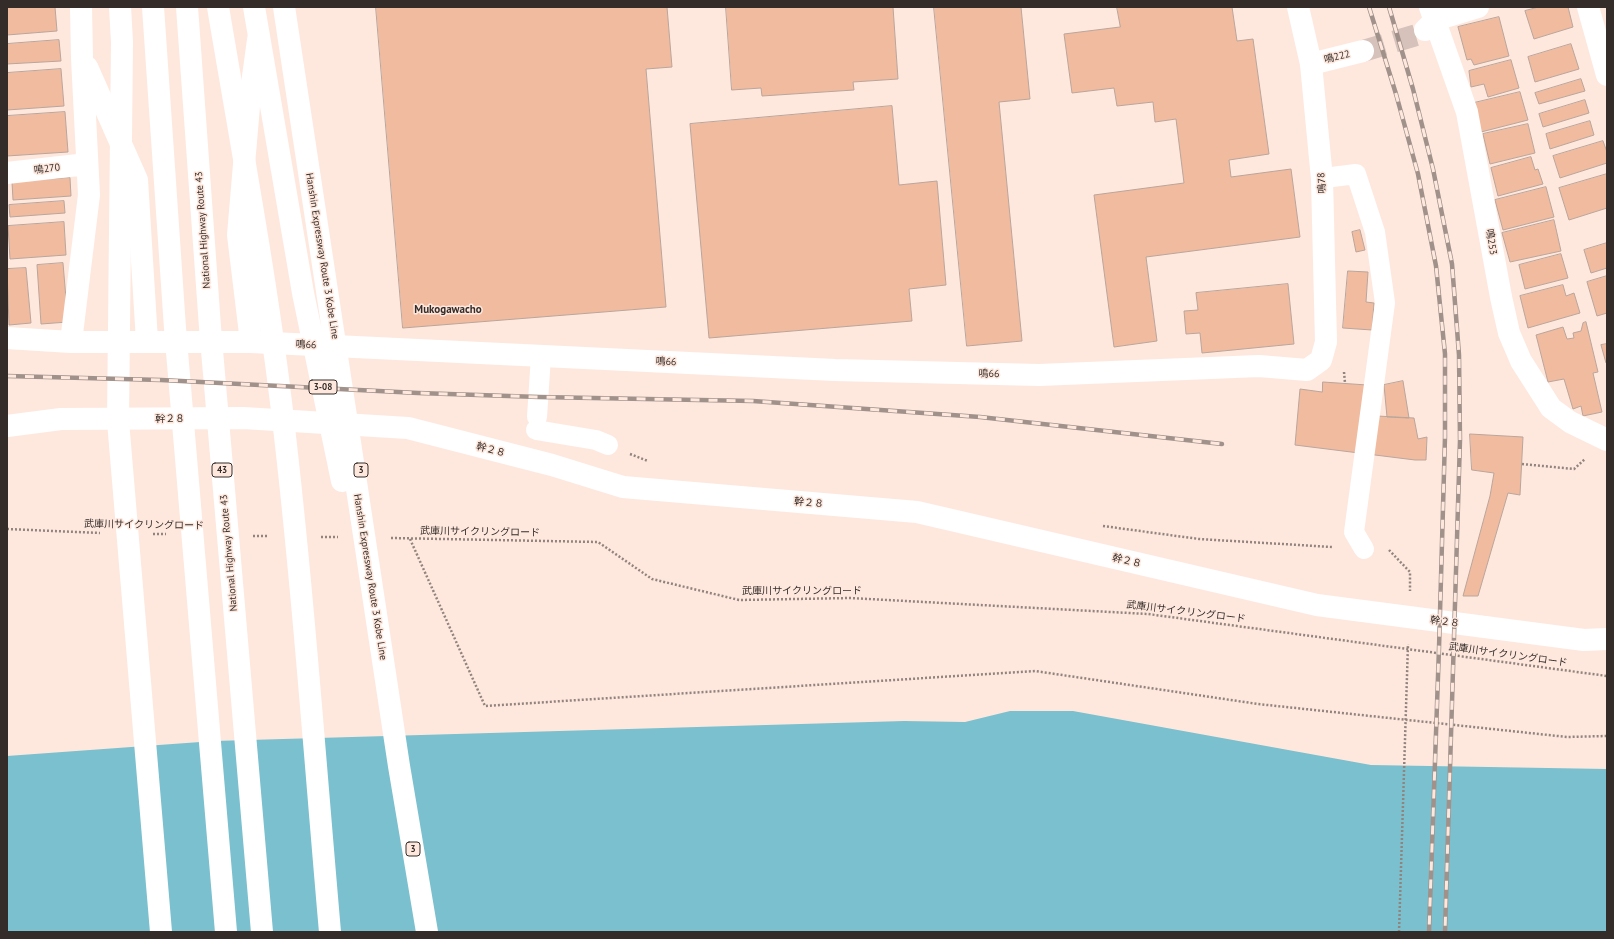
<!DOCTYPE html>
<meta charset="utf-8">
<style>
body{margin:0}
#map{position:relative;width:1614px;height:939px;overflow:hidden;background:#fee8de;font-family:"PT Sans",sans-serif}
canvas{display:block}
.frame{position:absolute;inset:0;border:8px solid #342c28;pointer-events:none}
</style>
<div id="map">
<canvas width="1614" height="939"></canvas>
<div class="frame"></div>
</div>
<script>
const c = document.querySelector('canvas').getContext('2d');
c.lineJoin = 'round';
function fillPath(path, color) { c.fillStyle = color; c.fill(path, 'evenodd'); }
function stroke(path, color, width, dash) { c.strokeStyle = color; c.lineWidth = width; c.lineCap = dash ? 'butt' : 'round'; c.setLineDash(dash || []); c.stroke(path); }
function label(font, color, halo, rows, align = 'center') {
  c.font = font + ' "PT Sans","Noto Sans JP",sans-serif'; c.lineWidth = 3; c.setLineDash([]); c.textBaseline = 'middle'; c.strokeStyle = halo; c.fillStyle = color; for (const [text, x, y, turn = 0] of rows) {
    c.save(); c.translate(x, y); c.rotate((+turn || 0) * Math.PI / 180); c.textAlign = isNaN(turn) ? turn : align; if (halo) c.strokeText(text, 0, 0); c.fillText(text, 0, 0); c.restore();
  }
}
const water = new Path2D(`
 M1010,711h63l298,54 236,4v163h-1600v-176l207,-15 690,-20 61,1z`);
const building = new Path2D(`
 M7,7h48l2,24 -50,4z
 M376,7h291l5,60 -26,2 20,238 -263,21z
 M726,7h167l5,72 -45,3 1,8 -92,6 -1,-8 -29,2z
 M934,7h87l9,92 -31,3 23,239 -55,5z
 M1117,7h115l5,34 16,-2 16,115 -40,6 2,17 60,-8 9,68 -154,20 11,84 -43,6 -20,-152 90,-12 -8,-64 -21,3 -2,-20 -36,4 -3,-18 -42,5 -8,-59 56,-7z
 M1539,7h29l5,20 -39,12 -9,-28z
 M1499,17l10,39 -35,9 -3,-6 -4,1 -9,-33z
 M59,40l2,21 -54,3v-20z
 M1571,44l8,25 -44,13 -7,-25z
 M1511,60l8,28 -31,9 -4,-13 -13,3 -2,-16z
 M61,69l3,37 -57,4v-37z
 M1581,79l4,12 -46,13 -4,-11z
 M1520,92l8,28 -47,12 -7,-29z
 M1585,100l4,13 -46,14 -4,-13z
 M892,106l7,79 38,-4 9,104 -37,4 3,32 -203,17 -19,-214z
 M65,112l3,40 -61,4v-40z
 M1590,121l4,14 -44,14 -4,-15z
 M1528,124l7,29 -45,11 -7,-30z
 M1603,141l4,11v11l-47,15 -7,-22z
 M1531,157l4,13 3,-1 5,15 -45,12 -7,-28z
 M1607,174v34l-38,12 -10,-32z
 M70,178l1,18 -58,4 -1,-18z
 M1546,187l8,30 -51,13 -8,-30z
 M64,201l1,12 -55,4 -1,-12z
 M1554,220l7,31 -51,11 -8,-29z
 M64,222l2,33 -56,4 -2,-33z
 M1360,230l5,20 -9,2 -4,-20z
 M1607,243v25l-16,5 -7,-23z
 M1561,254l7,24 -43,11 -6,-24z
 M63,263l5,59 -27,2 -4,-59z
 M26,268l5,55 -22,2 -2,-56z
 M1348,271l20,1 -2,30 8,1 -2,27 -29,-2z
 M1607,276v37l-10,3 -10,-34z
 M1288,284l6,60 -92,9 -2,-20 -14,1 -2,-23 14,-1 -2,-17z
 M1563,285l3,11 8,-3 6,20 -52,15 -8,-32z
 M1586,322l12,50 -5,1 9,39 -19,4 -2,-10 -8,3 -9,-30 -16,3 -12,-47 27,-8 4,12 7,-1 -1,-5 8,-2 2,-8z
 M1607,344v19h-1l-5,-18z
 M1403,381l6,37 -22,-1 -3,-32z
 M1323,382l59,4 -5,30 37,2 4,21 9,-2 -1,23h-11l-120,-15 5,-56 22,3z
 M1470,434l53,3 -3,58 -12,-2 -30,103h-15l27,-100 4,-23 -22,-3z`);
const minorTunnel = new Path2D(`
 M1363,51l60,-18`);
const path = new Path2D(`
 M1344,372l1,11
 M630,454l18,7
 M1522,464l52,5 11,-10
 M1103,526l96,13 133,8
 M7,529l93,4
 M153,534h13
 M253,536h15
 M321,537h17
 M391,538l207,4 54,37 87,21 111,-2 298,16 459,62
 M410,539l75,167 550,-35 223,33 309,33 40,-1
 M1389,550l21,22v19
 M1399,932l9,-288`);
const pedestrian = new Path2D(`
 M1332,177l24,-3 19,58 10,71 -31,229 10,17
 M537,417l4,-61
 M536,430l60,10 12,5`);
const minor = new Path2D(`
 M1430,7l37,105 34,185 8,36 12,28 30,47 19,14 37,18
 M1588,7l19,68
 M1425,30l10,-10 43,-13
 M87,67l50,113 10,161
 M7,173l80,-9
 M7,338l64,4h180l584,28 204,5 220,-9 48,4 14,-10 5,-18 -4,-163 -11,-115 52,-13
 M71,342l18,-147 -7,-137 -1,-51
 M251,342l-13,-107 11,-129 9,-66`);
const tertiary = new Path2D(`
 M1298,7l13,57
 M7,426l54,-7 182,-1 165,10 144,37 71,22 294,25 400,93 267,35 23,-1`);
const trunk = new Path2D(`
 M120,7l2,35 -4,379 43,511
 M153,7l22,321 51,604
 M187,7l23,320 52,605
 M218,7c23,137 49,274 65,412 20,170 32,342 47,513`);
const motorway = new Path2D(`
 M254,7l49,286 39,188
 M284,7l115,759 28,166`);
const rail = new Path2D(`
 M1369,7l27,87 22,80 18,92 9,88v83l-6,211 -10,284
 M1389,7l24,82 20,80 19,95 7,91 1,85 -15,492
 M7,376l154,4 257,13 121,4 214,4 227,16 242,27`);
const shields = [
 [323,387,28],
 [222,470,20],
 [361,470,14],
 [413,849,14]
];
const shieldNames = [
 ["3-08",323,387],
 ["43",222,470],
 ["3",361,470],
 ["3",413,849]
];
const streetNames = [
 ["鳴222",1337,57,-14],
 ["鳴270",47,169,-7],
 ["鳴78",1322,183,-93],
 ["National Highway Route 43",203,230,-94],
 ["鳴253",1491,242,80],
 ["Hanshin Expressway Route 3 Kobe Line",322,256,81],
 ["鳴66",306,345,3],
 ["鳴66",666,362,3],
 ["鳴66",989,374,1],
 ["幹２８",170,419],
 ["幹２８",491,450,15],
 ["幹２８",809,503,5],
 ["武庫川サイクリングロード",144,525,1],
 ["武庫川サイクリングロード",480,532,1],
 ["National Highway Route 43",229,553,-95],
 ["幹２８",1127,561,13],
 ["Hanshin Expressway Route 3 Kobe Line",370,577,81],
 ["武庫川サイクリングロード",802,591],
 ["武庫川サイクリングロード",1186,612,7],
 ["幹２８",1445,622,7],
 ["武庫川サイクリングロード",1508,655,8]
];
const neighbourhoodNames = [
 ["Mukogawacho",448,310]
];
fillPath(water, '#7bc0ce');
fillPath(building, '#f1bb9f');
stroke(building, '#baa59b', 1);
stroke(minorTunnel, '#d6c2ba', 22, [22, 11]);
stroke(path, '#92847d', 2.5, [2, 2]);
stroke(pedestrian, '#fff', 20);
stroke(minor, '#fff', 22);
stroke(tertiary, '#fff', 22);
stroke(trunk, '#fff', 22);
stroke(motorway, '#fff', 22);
stroke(rail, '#a0918a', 4.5);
stroke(rail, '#fee8de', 3, [9]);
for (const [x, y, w] of shields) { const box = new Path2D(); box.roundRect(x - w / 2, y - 7, w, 14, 3); c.fillStyle = '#fee8de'; c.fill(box); stroke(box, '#342c28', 1); }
label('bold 9px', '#342c28', null, shieldNames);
label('10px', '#342c28', '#fee8de', streetNames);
label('bold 11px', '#342c28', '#fee8de', neighbourhoodNames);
</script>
